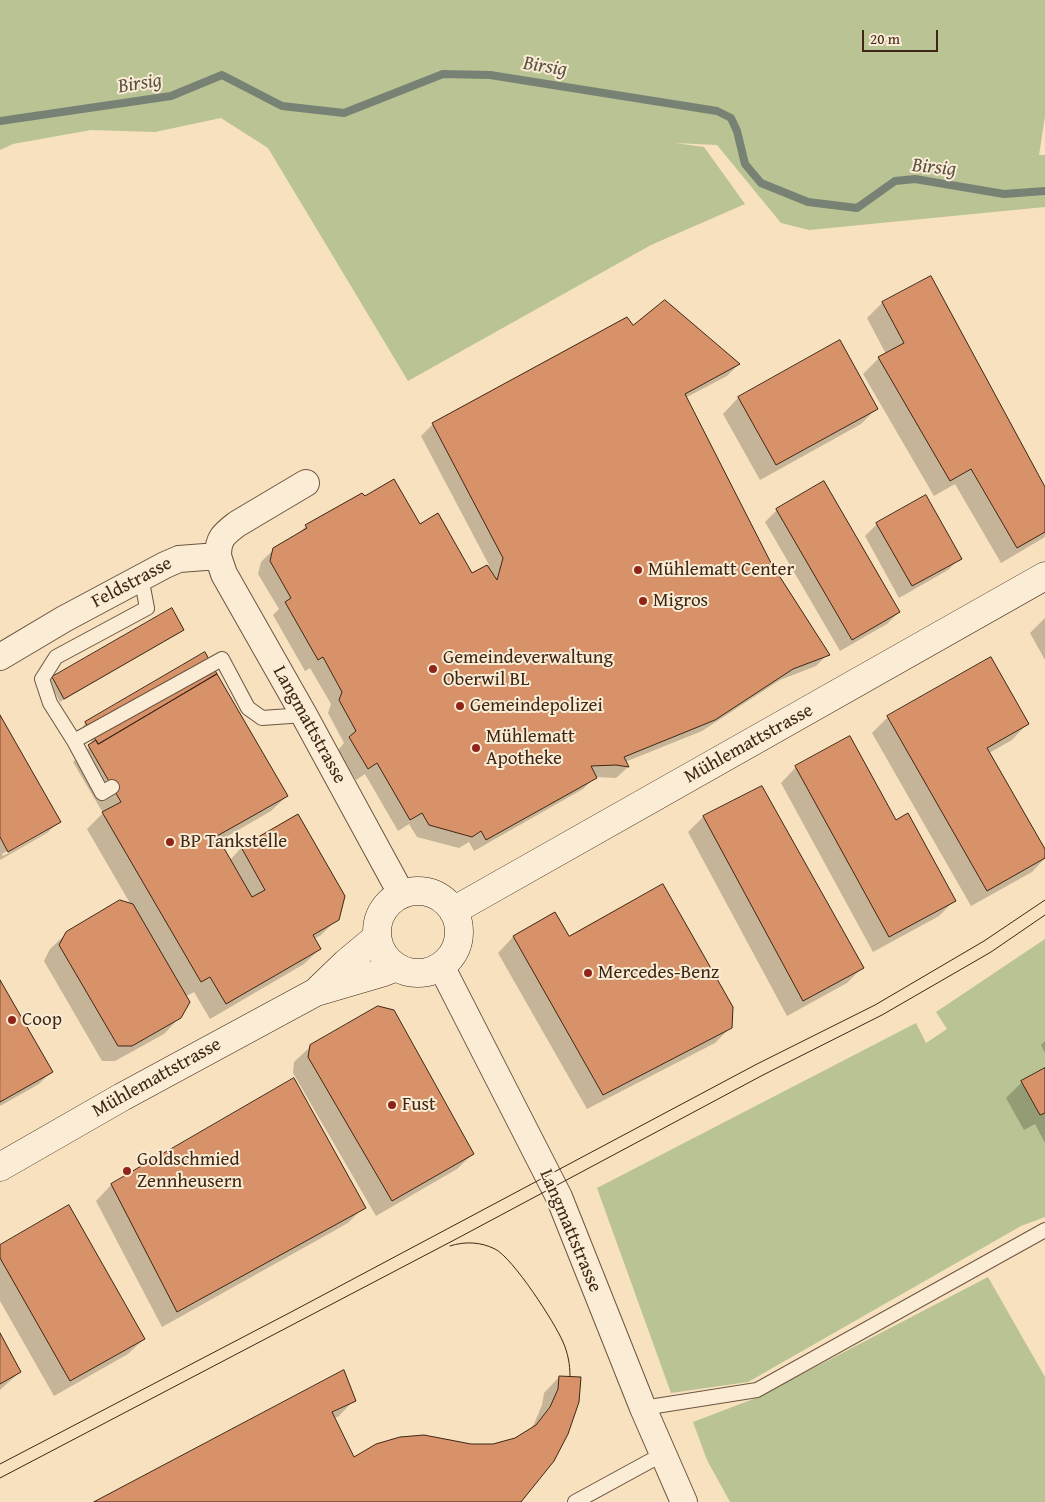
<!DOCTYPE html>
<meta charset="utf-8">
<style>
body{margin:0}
#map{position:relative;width:1045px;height:1502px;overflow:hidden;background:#f7e1bf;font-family:"Gentium Book Plus",serif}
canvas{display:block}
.scale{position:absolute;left:862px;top:30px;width:76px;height:22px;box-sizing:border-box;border:2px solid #3f2615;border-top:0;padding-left:6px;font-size:15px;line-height:18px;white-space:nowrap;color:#3f2615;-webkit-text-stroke:4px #faecd5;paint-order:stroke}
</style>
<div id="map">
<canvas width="1045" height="1502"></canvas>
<div class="scale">20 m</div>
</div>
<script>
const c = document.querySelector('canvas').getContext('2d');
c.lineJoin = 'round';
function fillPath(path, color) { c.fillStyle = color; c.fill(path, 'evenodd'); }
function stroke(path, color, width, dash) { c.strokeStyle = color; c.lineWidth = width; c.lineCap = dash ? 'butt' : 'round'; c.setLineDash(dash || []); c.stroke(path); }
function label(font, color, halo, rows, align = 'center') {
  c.font = font + ' "Gentium Book Plus",serif'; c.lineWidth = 4; c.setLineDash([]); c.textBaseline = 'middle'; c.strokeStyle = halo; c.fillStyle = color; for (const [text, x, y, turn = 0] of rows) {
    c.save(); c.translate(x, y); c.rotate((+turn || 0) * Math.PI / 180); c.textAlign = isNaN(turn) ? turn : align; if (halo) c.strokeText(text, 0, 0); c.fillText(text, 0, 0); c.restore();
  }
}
const green = new Path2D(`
 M0,0h1045v116l-6,39h6v52l-236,23 -28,-7 -64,-78 -42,-2 29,4 41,57 -94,41 -243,136 -140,-233 -47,-30 -66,14 -64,-2 -78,14 -13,6z
 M1045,939v129l-24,13 19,34 5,-2v104l-24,9 -273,156 -77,11 -74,-205 319,-165 10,20 21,-14 -11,-17z
 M988,1277l57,100v125h-315l-23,-42 -14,-38 63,-24z`);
const shadow = new Path2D(`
 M882,303l163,186v48l-44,26 -46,-79 -21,12 -71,-122 16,-16 7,-4 -19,-36z
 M633,327l106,37 -12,12 -42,22 85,165 58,91 -12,12 -36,14 -78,51 -77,31 3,5 -12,11 -21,-1 -12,12 -109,62 -5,-9 -10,6 -42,-11 -8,-13 -11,7 -33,-57 -9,6 -18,-30 6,-7 -16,-30 3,-9 -21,-36 -5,3 -32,-56 6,-6 -21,-35 3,-12 13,-13 21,-12 11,-11 114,-1 52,49 17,-9 -68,-129 12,-12z
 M839,342l38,66 -16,16 -101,56 -37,-66 15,-16z
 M777,510l122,102 -12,12 -47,27 -75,-129z
 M877,524l83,34 -12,12 -49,28 -34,-62z
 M172,610l11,20 -4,3 -119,69 -11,-20 4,-4z
 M1045,618v42l-15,-27z
 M0,717l59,104 -12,12 -47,27zM47,828v3l-44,25 -1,-2z
 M888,717l139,7 -15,16 -23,13 56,99v6l-13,14 -61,34 -99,-173z
 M86,723l201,73 -16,15 -52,30 11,19 11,-12 57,-32 39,103 -16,16 -7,4 6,10 -16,15 -94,55 -16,-27 -9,5 -5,20 -16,17 -49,27h-13l-58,-100 6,-12 17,-16 64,-28 -44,-76 16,-16 -30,-51 20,-18 -10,-18z
 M796,767l99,54 60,79 -16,16 -66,36 -92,-169z
 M761,788l102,179 -16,16 -60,33 -99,-184 15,-15z
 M555,914l14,24 162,89 -16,16 -128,66 -89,-156 15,-16z
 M0,982l51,90 -12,12 -39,22z
 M1045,1041v12l-4,-8z
 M311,1046l162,108 -16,15 -81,47 -83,-143 1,-11z
 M1045,1070v73l-10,-19 -11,6 -18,-32 16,-16z
 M293,1080l71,127 -16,16 -186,104 -66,-126 15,-16z
 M0,1246l144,93 -16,15 -74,42 -54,-95z
 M0,1336l20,36 -20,18z
 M559,1377l8,56 -47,69h-424l258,-102 -15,16 -6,3 21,40 116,-14h23l22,-5 15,-10 4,-6 8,-19 2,-12z`);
const stream = new Path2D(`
 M0,121l171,-25 51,-21 60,31 62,7 99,-39 47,1 227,36 14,7 6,13 8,33 16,19 47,19 49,6 38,-27 20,-2 89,15 41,-3`);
const building = new Path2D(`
 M931,276l114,211v45l-28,16 -46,-79 -21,12 -72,-124 26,-14 -22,-41z
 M665,300l75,64 -55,30 86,169 59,92 -37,14 -78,51 -91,37 5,10 -13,-2 -25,1 6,12 -111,62 -5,-9 -9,6 -43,-12 -7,-12 -12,7 -33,-57 -9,6 -19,-32 7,-6 -17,-31 3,-8 -19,-35 -5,3 -33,-58 6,-4 -21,-37 3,-13 34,-20 -2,-3 57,-32 3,3 29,-17 26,45 18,-11 34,60 15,-8 10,15 6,-22 -71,-135 195,-106 6,8z
 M840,340l38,69 -102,56 -38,-68z
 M824,481l76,131 -48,28 -76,-131z
 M926,495l36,64 -50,27 -36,-63z
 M172,608l12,22 -120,69 -12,-22z
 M205,652l12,22 -119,70 -13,-22z
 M991,657l38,67 -42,24 58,101v9l-58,33 -100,-175z
 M217,674l71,122 -71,40 35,61 13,-7 -24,-43 57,-33 47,82 -6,24 -26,15 8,14 -95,55 -16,-27 -9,5 -99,-170 19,-10 -33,-57 8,-5 2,4z
 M0,715l61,107 -53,30 -8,-15z
 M850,736l46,84 12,-7 48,88 -67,36 -94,-171z
 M762,786l102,182 -61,33 -100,-185z
 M663,884l70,123 -1,21 -129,67 -90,-159 42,-24 14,24z
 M120,900l13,4 57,98 -9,16 -49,28h-14l-59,-101 7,-13z
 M0,980l53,92 -53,30z
 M378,1006l16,4 80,144 -82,47 -84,-144 2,-12z
 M1045,1068v45l-5,2 -19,-34z
 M294,1078l72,130 -189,104 -66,-128z
 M69,1205l76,134 -75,42 -70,-123v-13z
 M0,1333l21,39 -21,12z
 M344,1370l12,31 -24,11 22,45 22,-13 24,-7 24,-2 47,9h22l22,-6 21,-13 14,-18 8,-18 1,-13 22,1 -2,25 -11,32 -14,27 -33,41h-427z`);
const service = new Path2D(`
 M141,577l6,31 -91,49 -14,22 8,24 24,38 148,-82 26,49 14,10 42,-3
 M74,741l28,52 10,-6
 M643,1408l114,-18 288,-160
 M575,1502l88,-48`);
const minor = new Path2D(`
 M218,556l6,18 80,141 98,180
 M0,657l64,-38 101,-54 14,-6 39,-3c0,-18 6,-22 19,-32l69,-41
 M441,966l118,231 84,211 41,94`);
const secondary = new Path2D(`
 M377 932a41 41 0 1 1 82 0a41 41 0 1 1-82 0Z
 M453,911l592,-335
 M319,989l27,-26 31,-26
 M0,1167l122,-70 194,-105 68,-20 13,-5`);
const tram = new Path2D(`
 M450,1246c15,-5 31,-4 45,3 18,9 60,74 68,93 5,11 7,23 7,34
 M0,1464l293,-153 464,-247 118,-59 109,-64 61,-41
 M0,1478l458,-240 305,-163 119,-60 109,-63 54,-37`);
const markers = [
 [638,570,5,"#8f2418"],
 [643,601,5,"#8f2418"],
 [433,669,5,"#8f2418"],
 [460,706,5,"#8f2418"],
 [476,748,5,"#8f2418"],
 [170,842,5,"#8f2418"],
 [588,973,5,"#8f2418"],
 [12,1020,5,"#8f2418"],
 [392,1105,5,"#8f2418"],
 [127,1171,5,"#8f2418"]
];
const poiNames = [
 ["Mühlematt Center",648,570],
 ["Migros",653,601],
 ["Gemeindeverwaltung",443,658],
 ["Oberwil BL",443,680],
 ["Gemeindepolizei",470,706],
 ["Mühlematt",486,737],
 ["Apotheke",486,759],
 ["BP Tankstelle",180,842],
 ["Mercedes-Benz",598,973],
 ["Coop",22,1020],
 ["Fust",402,1105],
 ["Goldschmied",137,1160],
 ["Zennheusern",137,1182]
];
const streetNames = [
 ["Feldstrasse",132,583,-28],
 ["Langmattstrasse",309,725,61],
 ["Mühlemattstrasse",749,744,-29],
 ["Mühlemattstrasse",157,1078,-29],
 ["Langmattstrasse",570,1231,67]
];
const waterNames = [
 ["Birsig",545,67,9],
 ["Birsig",140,84,-9],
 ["Birsig",934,168,6]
];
fillPath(green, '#b9c394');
fillPath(shadow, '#0003');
stroke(stream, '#778174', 8);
fillPath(building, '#d79269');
stroke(building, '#3f2615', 1);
stroke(service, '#6d5540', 16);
stroke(minor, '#6d5540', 28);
stroke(secondary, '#3f2615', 29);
stroke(service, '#faecd5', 14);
stroke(minor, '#faecd5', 26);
stroke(secondary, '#faecd5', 28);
stroke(tram, '#3f2615', 1);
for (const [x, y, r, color] of markers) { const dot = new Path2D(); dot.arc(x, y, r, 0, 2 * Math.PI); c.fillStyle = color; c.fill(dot); stroke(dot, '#faecd5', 2); }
label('19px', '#3f2615', '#faecd5', poiNames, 'left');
label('19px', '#3f2615', '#faecd5', streetNames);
label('italic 20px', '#5b5344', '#faecd5', waterNames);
</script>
